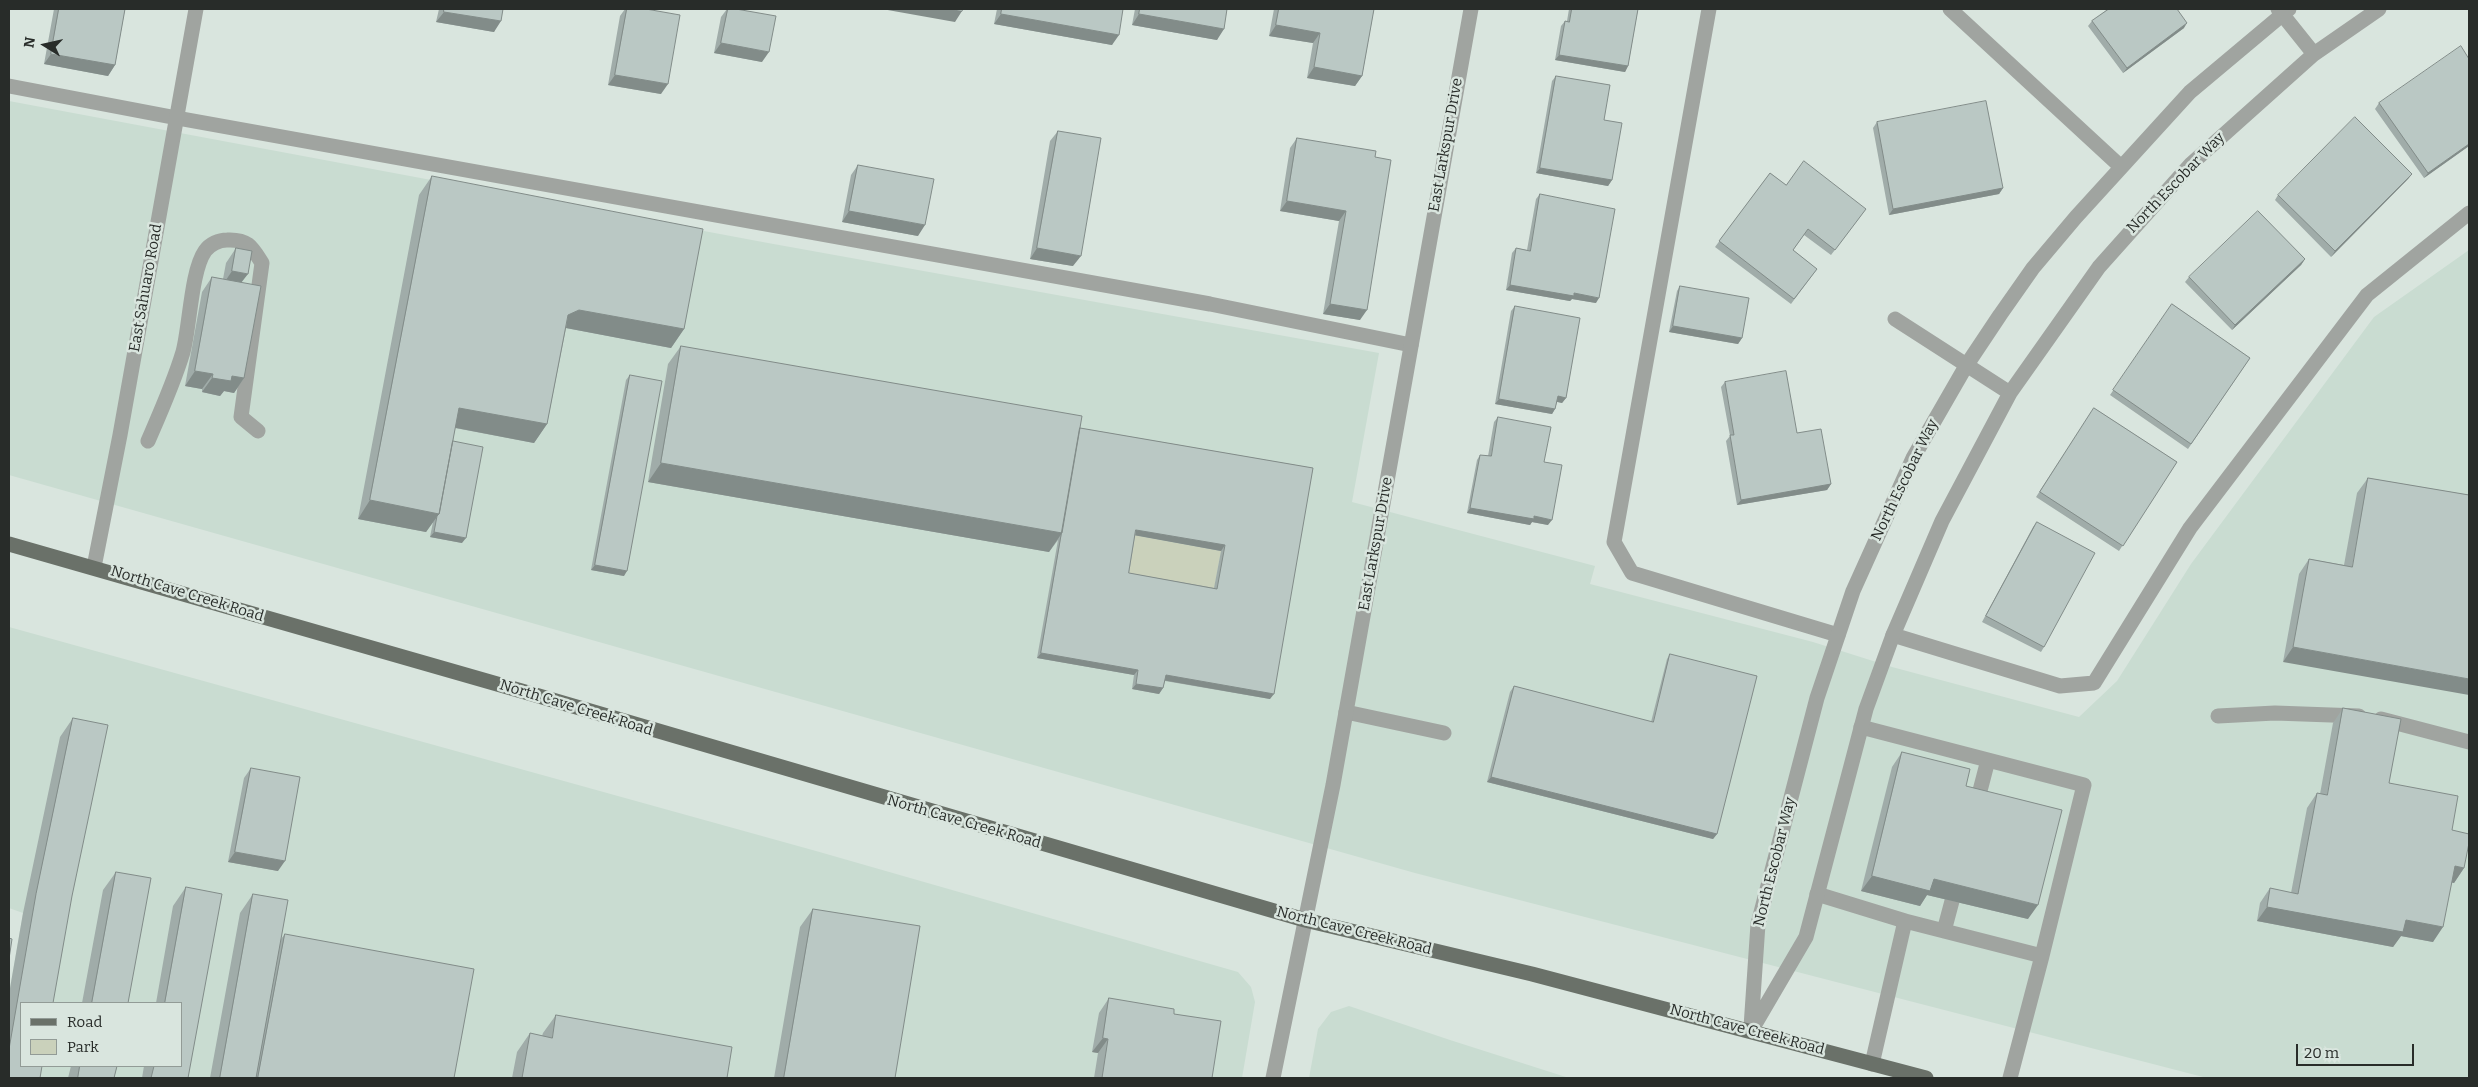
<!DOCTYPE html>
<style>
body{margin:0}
#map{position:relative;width:2478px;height:1087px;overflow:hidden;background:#d9e5de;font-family:Bitter,serif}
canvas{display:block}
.frame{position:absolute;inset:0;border:10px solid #282c29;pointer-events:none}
.legend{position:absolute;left:20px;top:1002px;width:162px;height:65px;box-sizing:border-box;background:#d9e5de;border:1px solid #929b96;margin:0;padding:6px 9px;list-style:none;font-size:15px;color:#282c29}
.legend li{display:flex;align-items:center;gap:10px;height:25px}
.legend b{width:25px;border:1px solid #929b96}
.north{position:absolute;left:20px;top:20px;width:50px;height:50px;-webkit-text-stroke:4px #d9e5de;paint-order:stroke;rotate:280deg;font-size:14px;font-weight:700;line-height:20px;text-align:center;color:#282c29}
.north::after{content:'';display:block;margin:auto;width:18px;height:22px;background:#282c29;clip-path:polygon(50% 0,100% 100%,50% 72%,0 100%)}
.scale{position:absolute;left:2296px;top:1044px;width:118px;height:22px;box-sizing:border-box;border:2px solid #282c29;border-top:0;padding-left:6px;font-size:15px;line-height:18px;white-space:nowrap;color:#282c29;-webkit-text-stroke:4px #d9e5de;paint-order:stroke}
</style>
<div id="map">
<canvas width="2478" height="1087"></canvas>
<div class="frame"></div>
<ul class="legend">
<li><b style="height:6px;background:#6a7169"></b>Road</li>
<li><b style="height:14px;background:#cad1bb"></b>Park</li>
</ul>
<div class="north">N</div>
<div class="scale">20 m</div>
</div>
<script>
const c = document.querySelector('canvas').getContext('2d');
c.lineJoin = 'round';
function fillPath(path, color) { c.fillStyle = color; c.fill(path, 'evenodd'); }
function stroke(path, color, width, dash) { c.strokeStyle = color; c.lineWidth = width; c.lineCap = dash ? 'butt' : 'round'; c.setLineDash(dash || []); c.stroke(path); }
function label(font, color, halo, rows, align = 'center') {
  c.font = font + ' Bitter,serif'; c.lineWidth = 5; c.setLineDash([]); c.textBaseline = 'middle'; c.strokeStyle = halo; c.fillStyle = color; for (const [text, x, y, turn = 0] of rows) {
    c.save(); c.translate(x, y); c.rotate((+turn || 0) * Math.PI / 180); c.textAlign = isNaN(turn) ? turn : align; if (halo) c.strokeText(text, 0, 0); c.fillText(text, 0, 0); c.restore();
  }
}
const built = new Path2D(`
 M9,101l759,142 611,110 -27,149 243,64 -5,18 223,58 79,25 187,50 38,-36 74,-117 183,-247 95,-67v828h-262l-792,-205 -1406,-398z
 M9,627l807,224 422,121 13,15 4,15 -13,76h-1233v-85l14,-80 -14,-5zM21,1003h160v63h-160z
 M1349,1006l101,34 119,38h-260l9,-49 13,-17z`);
const green = new Path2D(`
 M1133,535l88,16 -8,43 -88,-16z`);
const lane = new Path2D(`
 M1709,9l-95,533 18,31 206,62
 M1950,9l170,157
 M9,86l168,32 1033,186 201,41
 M148,441c13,-30 26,-59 35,-89 7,-26 8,-81 22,-101 5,-7 14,-11 22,-11 21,-1 25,7 35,23l-21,154 17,14
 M1893,635l167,51 34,-3 96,-155 177,-233 102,-82
 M1346,712l98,21
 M2218,716l57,-3 84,3
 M2381,719l88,23
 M1861,727l223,58 -42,171
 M1976,806l12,-46
 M1817,894l88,27
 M1944,931l8,-30
 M1872,1064l33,-143 137,35 -32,122`);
const street = new Path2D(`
 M2278,9l36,45
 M1895,319l115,74
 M94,567l26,-132 76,-426
 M1751,1027l7,-103 59,-226 36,-107 60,-133 53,-92 34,-51 33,-47 43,-51 114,-125 99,-83
 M1751,1031l55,-94 60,-228 27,-74 49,-114 68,-128 89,-126 92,-103 123,-110 65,-45
 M1273,1078l60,-293 138,-776`);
const primary = new Path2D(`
 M9,544l523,150 773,226 227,54 394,104`);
const wall = new Path2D(`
 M54,9h71l-10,56 -7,11 -64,-12z
 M439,9h64l-9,23 -58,-10z
 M625,9h21l15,85 -53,-9 12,-69z
 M727,9h9l26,53 -48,-9 7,-36z
 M997,9h126l-11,36 -118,-21z
 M1135,9h92l-10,31 -85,-15z
 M1274,9h100l-12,67 -7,10 -48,-8 6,-35 -44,-7z
 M1569,9h69l-10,57 -3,6 -70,-12 6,-34 4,-5h2z
 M2108,9h69l7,19 -61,45 -35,-47 4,-5z
 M2469,59v87l-45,32 -49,-69 4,-6z
 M1556,76l48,44 8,60 -4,6 -72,-13 16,-92z
 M1877,122l126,66 -4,6 -110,21 -16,-87z
 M1058,131l15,135 -43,-7 20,-118z
 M1297,138l78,19 -15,163 -37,-6 16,-93 -59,-10 10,-63z
 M858,165l60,71 -76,-14 9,-47z
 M1770,173l16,12 80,24 -35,46 -27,-20 -11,15 24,19 -26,35 -76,-57z
 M2412,174l-4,5 -77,78 -56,-57 3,-5z
 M432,176l252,153 -13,19 -105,-20 -19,96 -13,19 -79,-15 -2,13 9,102 -32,-6 3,-15 -7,10 -68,-13 61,-324z
 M1540,194l56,109 -24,-4 -2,2 -64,-11 6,-37 4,-5 11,2 9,-51z
 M236,248l5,35 3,95 -10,15 -10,-2 -4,5 -18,-4v-3l-17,-3 17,-94 10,-15 11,2 3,-16z
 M2305,259l-4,6 -69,65 -47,-48 4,-5z
 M1680,286l62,52 -4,6 -69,-12 8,-41z
 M2172,304l78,54 -62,91 -78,-54z
 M1515,306l51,92 -4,5 -5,-1 -2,7 -3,5 -57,-10 16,-93z
 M681,346l399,82 233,40 -43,231 -105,-18 -2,7 -4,6 -27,-5 2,-14 -97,-17 21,-118 -9,12 -401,-70 20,-118zM1135,535l86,16 -7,37 -85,-15z
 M630,375l-6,201 -33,-6 35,-190z
 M1725,382l72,51 34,51 -4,6 -90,15 -11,-64 4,-5 -9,-49z
 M2094,408l83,54 -58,89 -83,-54z
 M1498,417l46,45 4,63 -16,-3 -2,3 -63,-12 10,-53 3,-5 8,1 6,-34z
 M2368,478l101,17 -186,167 16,-88 10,-15 35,6 13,-72z
 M2037,522l7,125 -3,5 -59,-30 51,-95z
 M1670,654l47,180 -4,5 -226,-57 23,-90 4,-6 137,36 16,-63z
 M2343,708l46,75 63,47 12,38 -10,15 -2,-1 -19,60 -32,-6 -8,11 -136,-26 3,-18 10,-15 21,5 16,-85 10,-15 3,1 13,-71z
 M73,718l-64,360v-84l14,-81 37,-176z
 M1902,752l64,34 62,133 -101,-24 -7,11 -59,-15 31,-124z
 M251,768l27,103 -50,-9 16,-84z
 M116,872l12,131h-46l21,-113z
 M186,887l2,191h-46l2,-12h37v-63h-25l17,-97z
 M253,894l28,45 4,-5 169,144h-244l30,-165z
 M813,909l82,169h-121l26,-151z
 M1109,998l65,16 38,64h-118l4,-25 -6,-1 7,-39z
 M556,1015l171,63h-215l5,-26 13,-19 12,3 1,-3z
 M71,1066h46l-3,12h-46z`);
const shadedWall = new Path2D(`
 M882,9h65l15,2 -7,11z
 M444,12l57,9 -7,11 -58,-10z
 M1001,14l118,21 -7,10 -118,-21z
 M1139,14l85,15 -7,11 -85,-15z
 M2187,23l-3,5 -61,45 4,-5z
 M1276,25l44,8 -7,10 -44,-7z
 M721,43l48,9 -7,10 -48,-9z
 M51,54l64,11 -7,11 -64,-12z
 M1559,55l69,11 -3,6 -70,-12z
 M1314,67l48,9 -7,10 -48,-8z
 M615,75l53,9 -7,10 -53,-9z
 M2469,144v2l-45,32 4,-5z
 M1540,168l72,12 -4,6 -72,-13z
 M2412,174l-4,5 -77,78 4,-6z
 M2003,188l-4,6 -110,21 4,-6z
 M1287,201l59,10 -7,10 -59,-10z
 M849,211l76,14 -7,11 -76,-14z
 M1037,248l44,8 -8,10 -43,-7z
 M2305,259l-4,6 -69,65 3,-5z
 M232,271l16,3 -11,14 -15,-2z
 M1510,285l64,8 25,5 -3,5 -24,-4 -2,2 -64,-11z
 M1330,304l37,6 -7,10 -37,-6z
 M579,310l105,19 -13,19 -105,-20 2,-13z
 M1673,326l69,12 -4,6 -69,-12z
 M195,371l18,3 -11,15 -17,-3z
 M232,376l12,2 -10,15 -10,-2 -4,5 -18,-4 10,-14z
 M1558,396l8,2 -4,5 -8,-2z
 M1499,399l56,10 -3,5 -57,-10z
 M459,408l88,16 -13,19 -88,-17z
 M661,463l401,70 -13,19 -401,-70z
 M1831,484l-4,6 -90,15 4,-5z
 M370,500l69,14 -13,18 -68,-13z
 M1470,508l64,8 18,4 -4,5 -16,-3 -2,3 -63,-12z
 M1136,530l89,15 -4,6 -88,-16z
 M434,532l32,6 -4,5 -32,-6z
 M595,565l32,6 -3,5 -33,-6z
 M2293,647l176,32v16l-186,-33z
 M1041,653l97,17 -4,5 -97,-17z
 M1166,675l108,19 -4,5 -108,-19z
 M1136,684l27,4 -4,6 -27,-5z
 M1491,777l226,57 -4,5 -226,-57z
 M235,852l50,9 -7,10 -50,-9z
 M2455,866l9,2 -10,15 -10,-2z
 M1872,876l62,3 104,26 -10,14 -101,-24 -7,11 -59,-15z
 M2267,907l139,13 37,7 -10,15 -32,-6 -8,11 -136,-26z
 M1103,1038l5,1 -10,14 -6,-1z`);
const building = new Path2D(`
 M59,9h66l-10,56 -64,-11z
 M444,9h59l-2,12 -57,-9z
 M627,9h19l34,6 -12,69 -53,-9z
 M728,9h8l40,7 -7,36 -48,-9z
 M947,9h16l-1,2z
 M1002,9h121l-4,26 -118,-21z
 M1140,9h87l-3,20 -85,-15z
 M1279,9h95l-12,67 -48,-9 6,-34 -44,-8z
 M1572,9h66l-10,57 -69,-11 6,-34 4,1z
 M2109,9h68l10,14 -60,45 -35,-47z
 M2461,46l8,13v85l-41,29 -49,-70z
 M1556,76l54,9 -6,35 18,3 -10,57 -72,-12z
 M1986,101l17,87 -110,21 -16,-87z
 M2355,117l57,57 -77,77 -57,-56z
 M1058,131l43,7 -20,118 -44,-8z
 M1297,138l79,13 -1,6 16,3 -24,150 -37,-6 16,-93 -59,-10z
 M1804,161l62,48 -31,41 -27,-21 -15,21 24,19 -23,30 -75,-58 51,-68 16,12z
 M858,165l76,14 -9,46 -76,-14z
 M432,176l271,53 -19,100 -105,-19 -11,5 -21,109 -88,-16 -20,106 -69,-14z
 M1540,194l75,15 -16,89 -25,-5v3l-64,-11 6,-37 14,3z
 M2258,211l47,48 -70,66 -46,-48z
 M236,248l16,3 -4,23 -16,-3z
 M212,277l49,9 -17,92 -12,-2 -1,5 -19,-3 1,-4 -18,-3z
 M1680,286l69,12 -7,40 -69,-12z
 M2172,304l78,54 -59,86 -78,-54z
 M1515,306l65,12 -14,80 -8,-2 -3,13 -56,-10z
 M681,346l401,70 -20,117 -401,-70z
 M1786,371l11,62 24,-4 10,55 -90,16 -11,-65h4l-9,-53z
 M630,375l32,6 -35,190 -32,-6z
 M2094,408l83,54 -54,84 -83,-54z
 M1498,417l53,10 -7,35 18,3 -10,55 -18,-4v3l-64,-11 10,-53 11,1z
 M1080,428l233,40 -39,226 -108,-19 -3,13 -27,-4 2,-14 -97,-17zM1136,530l89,15 -8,44 -88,-16z
 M453,441l30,6 -17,91 -32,-6 3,-16 2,-2z
 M2368,478l101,17v184l-176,-32 16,-88 43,8z
 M2037,522l58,31 -51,94 -58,-31z
 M1670,654l87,22 -40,158 -226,-57 23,-91 139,36z
 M2343,708l58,11 -12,64 69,13 -6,34 17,4v9l-5,25 -9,-2 -12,61 -37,-7 -3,12 -136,-25 3,-19 28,6 19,-101 10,2z
 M73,718l35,7 -36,171 -19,107h-32v63h21l-2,12h-31v-29l27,-155z
 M1902,752l68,17 -4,17 96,24 -24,95 -104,-26 -4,12 -58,-15z
 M251,768l49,9 -15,84 -50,-9z
 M116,872l35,6 -23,125h-36z
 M186,887l36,7 -34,184h-37l3,-12h27v-63h-16z
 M253,894l35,6 -32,178h-36z
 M813,909l107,17 -25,152h-111z
 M285,934l189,35 -20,109h-196z
 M9,938l3,1 -3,20z
 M1109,998l65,11v5l47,7 -9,57h-110l6,-39 -5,-1z
 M556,1015l176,32 -5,31h-205l8,-45 22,5z
 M80,1066h37l-3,12h-36z`);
const streetNames = [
 ["East Larkspur Drive",1446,145,-80],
 ["North Escobar Way",2176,183,-46],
 ["East Sahuaro Road",146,288,-80],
 ["North Escobar Way",1905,480,-64],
 ["East Larkspur Drive",1376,544,-80],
 ["North Cave Creek Road",187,594,17],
 ["North Cave Creek Road",576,708,17],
 ["North Cave Creek Road",964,822,16],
 ["North Escobar Way",1775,862,-76],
 ["North Cave Creek Road",1354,931,14],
 ["North Cave Creek Road",1747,1030,15]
];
fillPath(built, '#c9dcd1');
fillPath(green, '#cad1bb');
stroke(lane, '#a0a4a0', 15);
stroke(street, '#a0a4a0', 15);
stroke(primary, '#6a7169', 15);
fillPath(wall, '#a0aca9');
fillPath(shadedWall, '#828c89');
fillPath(building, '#bac8c4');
stroke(building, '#828c89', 1);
label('15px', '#282c29', '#d9e5de', streetNames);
</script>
